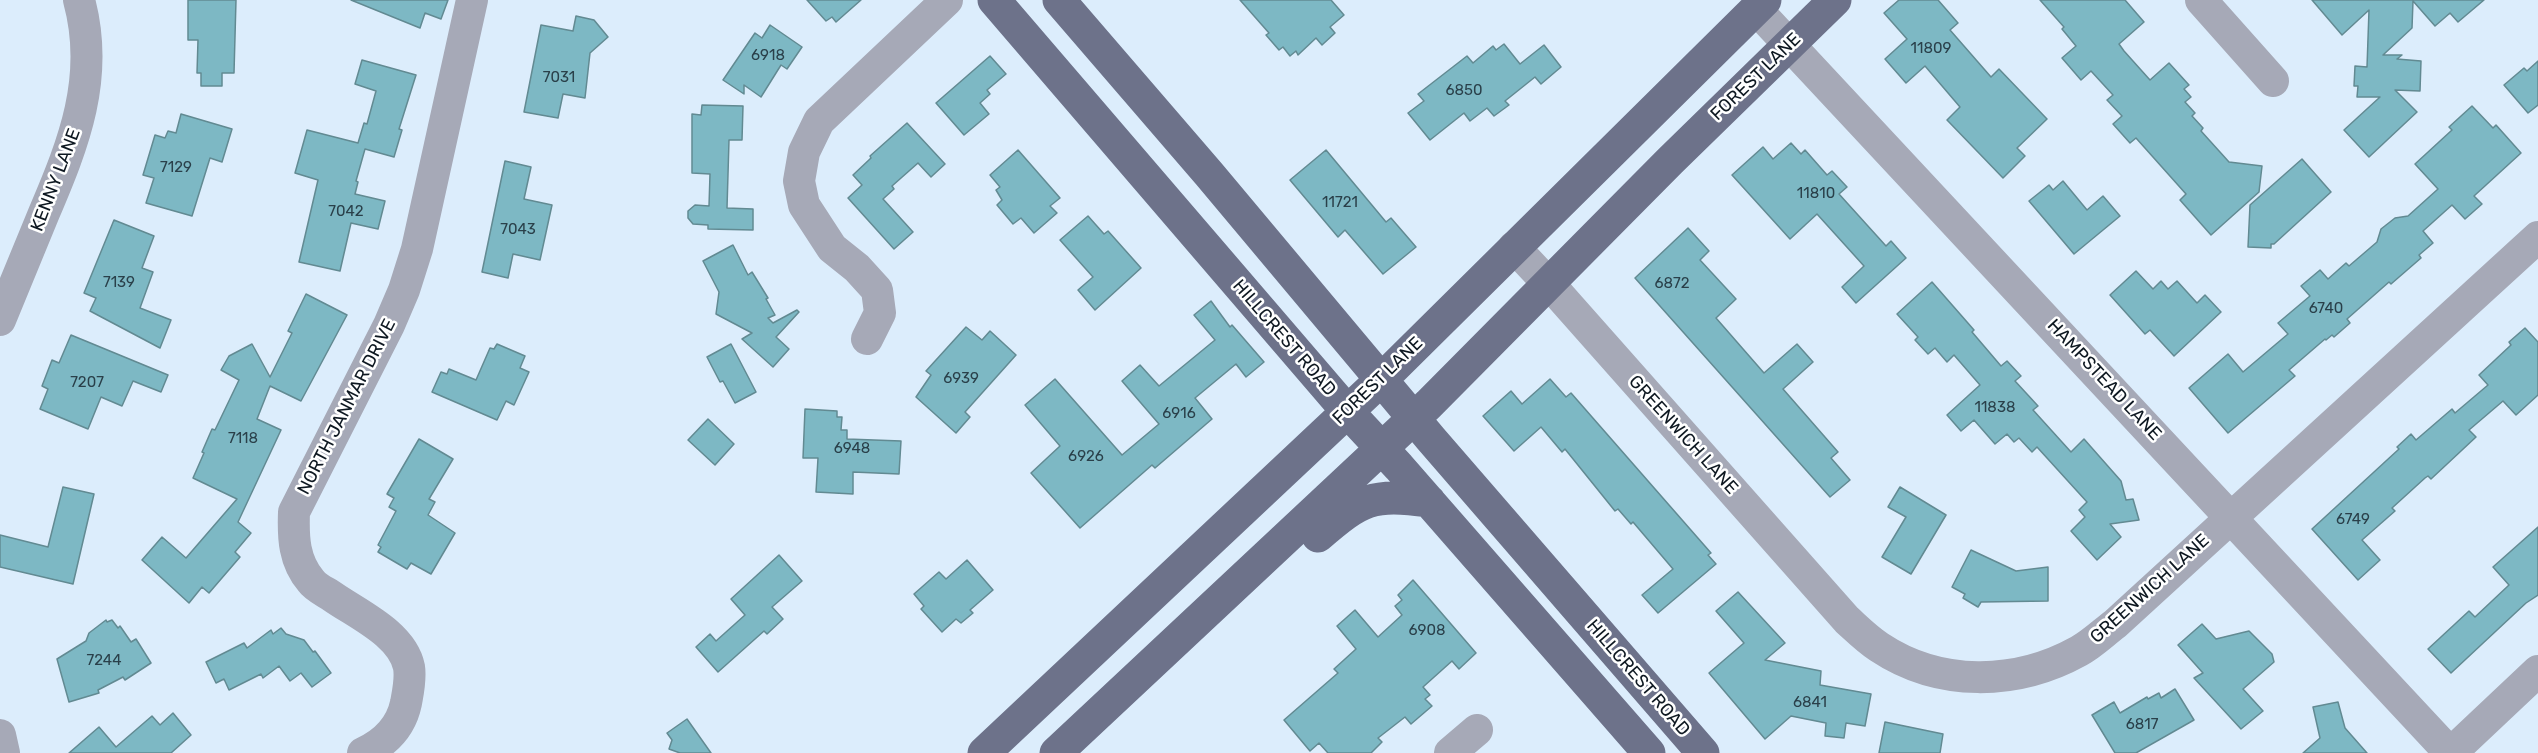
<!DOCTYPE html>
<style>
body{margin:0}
canvas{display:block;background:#dcedfc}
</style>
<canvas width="2538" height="753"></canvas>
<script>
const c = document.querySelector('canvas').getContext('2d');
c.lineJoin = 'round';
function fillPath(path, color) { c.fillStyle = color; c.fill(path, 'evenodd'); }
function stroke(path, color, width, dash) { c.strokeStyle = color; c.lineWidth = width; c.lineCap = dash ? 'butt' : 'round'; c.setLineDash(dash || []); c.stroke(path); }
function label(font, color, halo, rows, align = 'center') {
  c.font = font + ' Rubik,sans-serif'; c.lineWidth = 5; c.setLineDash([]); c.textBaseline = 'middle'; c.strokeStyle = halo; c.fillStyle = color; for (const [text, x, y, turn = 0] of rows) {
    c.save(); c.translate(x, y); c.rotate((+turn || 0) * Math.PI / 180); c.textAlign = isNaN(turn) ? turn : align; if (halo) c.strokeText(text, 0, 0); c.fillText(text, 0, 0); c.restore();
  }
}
const building = new Path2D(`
 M188,0h48l-2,73h-12v13h-21v-13h-4l1,-33h-10z
 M351,0h97l-7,19 -16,-6 -5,15z
 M807,0h54l-25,22 -4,-5 -6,4z
 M1240,0h91l13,15 -14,12 5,6 -13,12 -6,-7 -18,17 -2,-4 -6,5 -7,-9 -4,3 -13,-15 3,-2z
 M1899,0h39l20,23 -8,7 41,47 8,-8 48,50 -30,29 8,8 -22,22 -56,-58 13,-13 -35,-41 -19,17 -21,-24 22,-20 -23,-26z
 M2040,0h85l19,22 -25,22 5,7 26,29 19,-17 20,22 -5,4 7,8 -6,5 10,11 -3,3 11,12 -2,3 28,31 33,4 -3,26 -48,43 -31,-35 6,-6 -50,-56 -6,5 -17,-19 9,-8 -15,-16 6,-5 -22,-24 -10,9 -19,-22 14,-12 -14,-17 2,-2z
 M2312,0h172l-26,22 -8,-9 -15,13 -22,-25 -1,27 -29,27h19l-5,4 24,2 -1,30 -25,-1 22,22 -48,45 -25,-27 36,-33h-23l1,-11h-4l1,-20 12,1 2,-57 -27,25z
 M576,16l18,4 14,17 -18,16 -5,45 -22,-4 -5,24 -34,-6 17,-87 32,6z
 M770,25l32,22 -15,22 -6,-4 -20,32 -17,-12v9l-21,-14 32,-47 7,5z
 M1504,44l16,20 24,-19 17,22 -20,17 -6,-7 -30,24 4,4 -15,11 -7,-8 -17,13 -6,-8 -34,27 -22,-27 16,-12 -6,-7 49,-38 6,7 20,-17 3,4z
 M990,56l16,18 -19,16 3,4 -10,9 9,11 -25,21 -28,-32z
 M362,60l54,15 -17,54 3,1 -8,27 -29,-8 -9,32 2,1 -3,12 30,7 -7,28 -27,-6 -11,48 -41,-9 19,-82 -23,-7 12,-43 51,13 6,-20 3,1 9,-33 -21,-7z
 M2538,61v44l-10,8 -24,-28 20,-17 3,3z
 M702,105l41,1 -1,34h-13l-2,68 26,1v21l-45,-1v-4l-15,-1 -5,-6v-7l7,-6 14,1 1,-32 -18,-1v-59l9,1z
 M2472,106l21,22 3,-3 25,28 -47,43 8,8 -17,15 -13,-14 -29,26 10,12 -14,12 2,3 -30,26 -2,-2 -42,37 3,4 -16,14 -2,-2 -6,5 -1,-1 -36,31 6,6 -67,57 -39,-45 39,-34 15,18 45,-38 -10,-11 32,-27 -9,-10 19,-16 8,9 18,-16 3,3 28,-24 4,-13 14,-11 13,-2 30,-27 -23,-25 37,-34 -3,-3z
 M181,114l51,15 -10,33 -12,-4 -18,58 -46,-13 8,-25 -11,-3 12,-40 10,3 3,-7 8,2z
 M907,123l38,41 -14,13 -13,-14 -26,23 2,3 -11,10 30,33 -19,17 -46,-51 14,-13 -9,-10 18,-17 -1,-2z
 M1791,143l10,11 4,-4 22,25 5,-4 15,16 -8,7 47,52 5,-5 15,17 -50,45 -14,-16 22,-21 -47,-52 -27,25 -58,-64 31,-28 10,12z
 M1018,150l42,48 -10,8 7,7 -23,20 -13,-15 -8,6 -16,-19 5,-5 -6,-10 4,-3 -10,-12z
 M1326,150l60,72 5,-4 25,29 -33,27 -38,-44 -7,7 -48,-57z
 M2302,159l29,33 -57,52h-3v4l-23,-1 2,-42z
 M505,161l26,6 -7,32 28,6 -12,55 -27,-6 -5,24 -26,-6z
 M2063,181l24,29 16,-14 17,20 -46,38 -45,-53 20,-16 4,5z
 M1088,216l16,18 4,-3 33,37 -46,42 -17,-20 15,-13 -33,-37z
 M114,220l40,16 -12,32 11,4 -13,36 31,12 -11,28 -70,-37 6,-13 -12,-5z
 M1688,228l21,23 -9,9 36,39 -20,19 48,55 33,-29 16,18 -30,27 55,63 -7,6 19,22 -20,17 -195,-219z
 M733,245l15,30 4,-3 16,26 -2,1 9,16 -7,3 5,5 24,-13 2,2 -23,25 13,12 -16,18 -31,-28 10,-6 -36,-19 3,-22 -16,-31z
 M2136,271l17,18 8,-8 7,8 9,-8 20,22 8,-8 16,17 -47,44 -24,-26 -5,4 -35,-39z
 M1932,282l42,48 -2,2 29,34 6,-5 14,15 -6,5 23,25 -5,4 38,42 13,-13 37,42 5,19 7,-1 6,21 -29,4 11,13 -24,23 -26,-29 14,-14 -6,-7 8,-8 -50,-55 -5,5 -13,-14 -5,4 -7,-8 -12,10 -21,-24 -13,11 -14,-16 33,-30 -26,-30 -7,7 -12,-14 -7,6 -13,-14 3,-3 -21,-23z
 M306,294l41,21 -46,86 -31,-15 -13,33 24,11 -43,92 13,11 -16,19 5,5 -31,36 -7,-6 -13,16 -47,-43 20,-23 24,21 51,-59 -44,-21 11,-25 -2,-1 10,-23 3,1 24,-50 -18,-10 8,-14 23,-12 18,33 22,-44 -4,-2z
 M1211,301l19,26 2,-2 32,37 -18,15 -10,-13 -41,34 17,21 -57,49 -3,-3 -72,63 -49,-55 29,-27 -35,-41 30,-26 67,76 37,-31 -37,-43 18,-16 19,21 56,-46 -21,-25z
 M966,327l16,13 8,-9 26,24 -51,57 5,5 -14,16 -40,-36 15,-22 -5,-4z
 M2525,328l13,14v53l-22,20 -13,-14 -34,29 7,7 -45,42 -3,-3 -3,2 -33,30 3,3 -33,29 18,20 -22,20 -46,-51 87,-80 -2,-2 14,-13 5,6 36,-31 3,4 33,-28 -9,-10 32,-30 -2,-3z
 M71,335l97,40 -7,17 -28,-11 -11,25 -21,-9 -13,32 -48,-20 8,-20 -6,-3 10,-26 7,3z
 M497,344l28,12 -5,12 9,4 -15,33 -8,-4 -9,19 -65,-28 9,-20 6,2 2,-5 27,11 14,-32 4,1z
 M731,344l25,48 -21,11 -12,-22 -3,1 -13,-25z
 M1550,379l16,18 5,-4 140,160 -3,2 8,9 -58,49 -16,-18 31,-26 -40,-47 -2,2 -13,-15 -3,2 -50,-62 -3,3 -21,-25 -27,24 -31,-35 28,-25 11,13z
 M805,409l32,2v6h5l-1,13h6v9l54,2 -2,33 -46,-2v22l-37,-2 2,-34h-15z
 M708,419l26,25 -19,21 -27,-25z
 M419,439l34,20 -24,40 6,3 -7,13 27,18 -24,41 -20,-11 -4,6 -29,-17 3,-5 -3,-2 18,-34 -7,-4 5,-9 -7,-4z
 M63,487l31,7 -21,90 -73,-17v-32l48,12z
 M1900,487l46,28 -35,59 -29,-17 24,-40 -18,-10z
 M2538,527v68l-12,8 -75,70 -23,-24 41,-38 6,6 34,-32 -16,-18z
 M1971,550l45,21 32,-4v34l-67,1 -3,5 -15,-9 2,-4 -13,-7z
 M779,555l23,26 -30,26 11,12 -16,15 -3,-3 -46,41 -22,-25 14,-13 6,7 29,-26 -14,-16z
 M967,560l26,30 -23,20 3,3 -12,10 -5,-4 -14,13 -21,-23 3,-3 -10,-12 25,-22 7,7z
 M1413,580l63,73 -17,16 -7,-8 -29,26 7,8 -5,4 7,7 -21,18 -6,-7 -27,21 4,4 -11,11h-43l-9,-10 -9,8 -26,-31 54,-47 -4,-4 22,-20 -19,-23 18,-16 23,27 24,-22 -7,-9 7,-6 -4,-5z
 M1738,592l47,51 -20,17 56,11 -1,14 51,9 -6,32 -19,-3 -2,15 -19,-2 1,-13 -35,-7 -26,23 -56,-66 35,-30 -28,-32z
 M106,620l1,2 5,-2 6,8 2,-2 11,16 5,-3 15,24 -26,17 -2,-3 -25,13 1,3 -30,9 -12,-43 29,-18 3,-8z
 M2202,624l14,15 33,-8 23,23 2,8 -31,27 20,22 -22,18 -47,-51 9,-5 -25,-28z
 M281,628l5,6 18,6 9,12 2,-1 16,22 -19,14 -11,-14 -11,8 -11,-15 -16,12 -2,-4 -32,16 -5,-11 -8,4 -10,-21 38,-19 3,5 24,-18 2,4z
 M2175,689l19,31 -58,33h-21l-23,-38 22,-13 6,11 27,-16 1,2 11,-6 2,5z
 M2338,702l7,26 22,25h-64l17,-15 -7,-31z
 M173,713l18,22 -20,18h-102l30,-26 17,20 36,-31 8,9z
 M687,719l24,34h-31l-11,-4 3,-9 -5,-7z
 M1885,722l58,12 -3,19h-61z`);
const minor = new Path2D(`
 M2201,0l72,81
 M1756,9l694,744
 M1514,247l46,49 287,324c10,9 20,19 32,27 60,40 137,39 200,4 13,-7 24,-18 36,-27l423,-387
 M0,320c15,-36 29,-71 44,-107 30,-70 56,-136 35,-213
 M867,339l13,-26 -3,-23 -20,-22 -25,-20 -28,-43 -5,-24 5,-29 15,-31 128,-121
 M0,735l4,18
 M363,753c22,-10 38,-26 43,-50 2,-11 5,-24 3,-36 -7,-33 -50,-52 -76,-70 -7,-5 -17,-9 -22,-16 -17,-20 -18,-43 -17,-69l95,-187 15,-35 13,-41 55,-249
 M1450,753l27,-23
 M2451,753l87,-82`);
const major = new Path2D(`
 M994,0l353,411 52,56 250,286
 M1059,0l150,174 222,265 272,314
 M1318,536c43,-37 54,-43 111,-35
 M984,753l397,-373 384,-380
 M1056,753l373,-349 241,-243 165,-161`);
const numberNames = [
 ["11809",1931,49],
 ["6918",768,56],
 ["7031",559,78],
 ["6850",1464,91],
 ["7129",176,168],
 ["11810",1816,194],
 ["11721",1340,203],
 ["7042",346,212],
 ["7043",518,230],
 ["7139",119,283],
 ["6872",1672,284],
 ["6740",2326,309],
 ["6939",961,379],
 ["7207",87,383],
 ["11838",1995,408],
 ["6916",1179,414],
 ["7118",243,439],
 ["6948",852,449],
 ["6926",1086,457],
 ["6749",2353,520],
 ["6908",1427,631],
 ["7244",104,661],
 ["6841",1810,703],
 ["6817",2142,725]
];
const streetNames = [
 ["FOREST LANE",1756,77,-44],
 ["KENNY LANE",56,180,-69],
 ["HILLCREST ROAD",1284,338,49],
 ["HAMPSTEAD LANE",2104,380,47],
 ["FOREST LANE",1378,381,-44],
 ["NORTH JANMAR DRIVE",347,407,-63],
 ["GREENWICH LANE",1683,435,48],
 ["GREENWICH LANE",2150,589,-42],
 ["HILLCREST ROAD",1638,678,49]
];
fillPath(building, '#7db8c4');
stroke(building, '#628a92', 1.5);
stroke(minor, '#a6a9b7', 32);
stroke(major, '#6d728a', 33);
label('15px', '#2a404a', null, numberNames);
label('18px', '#0e1821', '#fff', streetNames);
</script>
